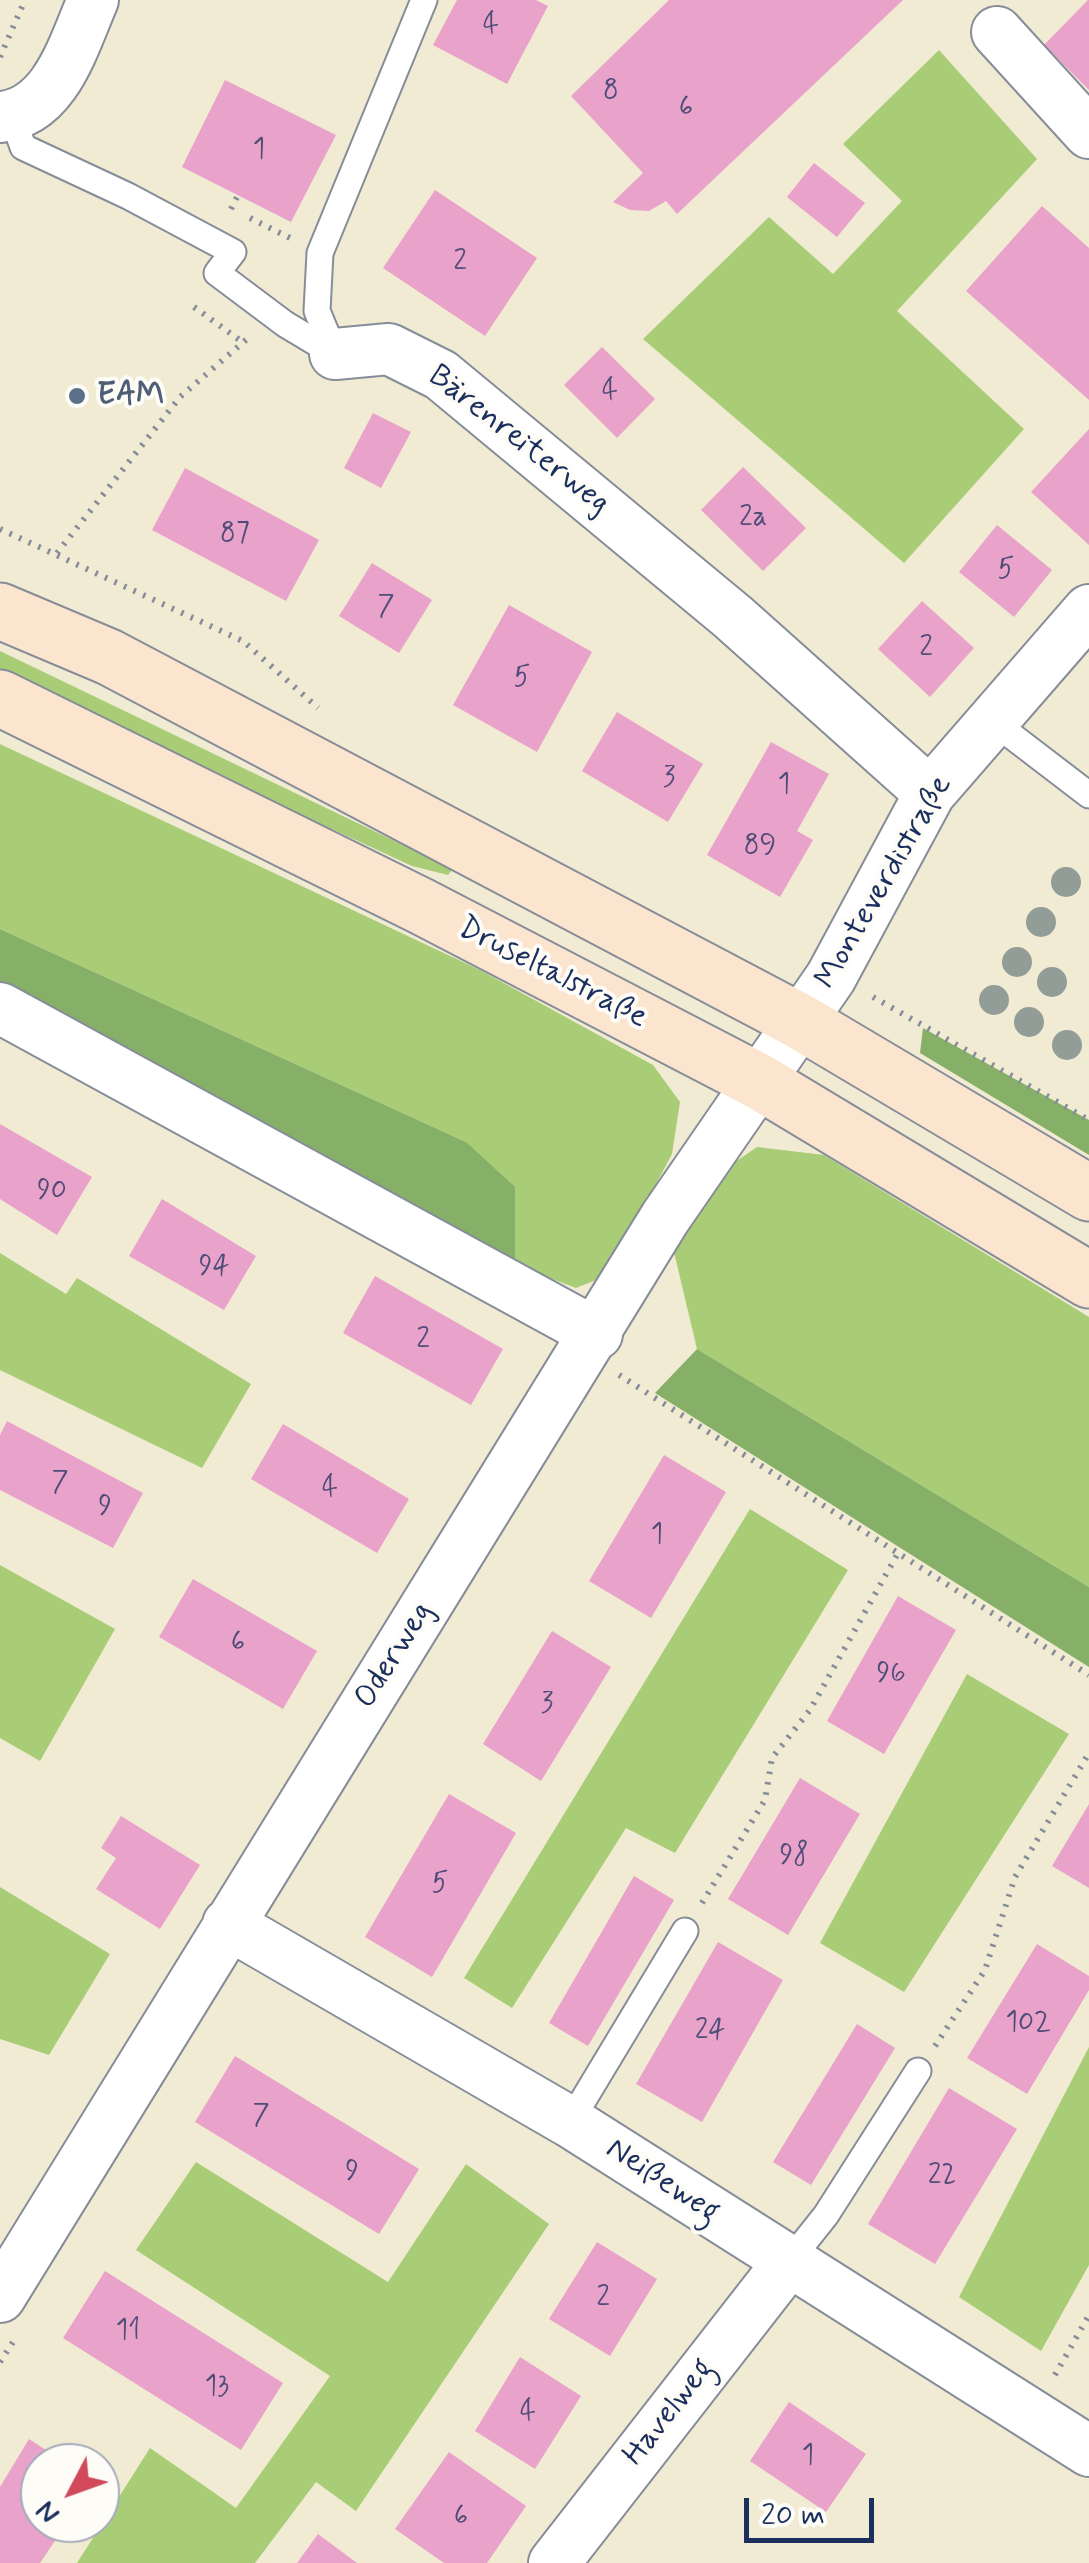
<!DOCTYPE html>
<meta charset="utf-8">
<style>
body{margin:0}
#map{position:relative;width:1089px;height:2563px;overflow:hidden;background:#f1ebd4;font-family:Mynerve,sans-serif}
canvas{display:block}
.north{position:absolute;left:20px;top:2443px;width:100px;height:100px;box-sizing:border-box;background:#fdfcf7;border:2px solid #a3aaba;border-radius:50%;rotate:229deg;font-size:28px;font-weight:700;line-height:40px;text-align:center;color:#1b2f5e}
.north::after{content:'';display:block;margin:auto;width:35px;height:45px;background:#d1495b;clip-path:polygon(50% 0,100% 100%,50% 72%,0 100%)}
.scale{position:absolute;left:744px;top:2498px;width:130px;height:45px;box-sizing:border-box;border:5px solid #1b2f5e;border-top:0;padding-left:12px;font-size:30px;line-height:35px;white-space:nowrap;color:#1b2f5e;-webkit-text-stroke:8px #fdfcf7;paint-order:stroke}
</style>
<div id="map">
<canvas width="1089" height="2563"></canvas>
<div class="north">N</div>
<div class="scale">20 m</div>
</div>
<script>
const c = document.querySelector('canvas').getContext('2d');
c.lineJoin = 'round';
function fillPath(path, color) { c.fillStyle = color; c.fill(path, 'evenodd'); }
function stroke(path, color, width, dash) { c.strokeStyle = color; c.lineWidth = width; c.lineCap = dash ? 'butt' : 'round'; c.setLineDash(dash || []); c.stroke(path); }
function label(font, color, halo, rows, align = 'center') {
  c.font = font + ' Mynerve,sans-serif'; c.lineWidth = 8; c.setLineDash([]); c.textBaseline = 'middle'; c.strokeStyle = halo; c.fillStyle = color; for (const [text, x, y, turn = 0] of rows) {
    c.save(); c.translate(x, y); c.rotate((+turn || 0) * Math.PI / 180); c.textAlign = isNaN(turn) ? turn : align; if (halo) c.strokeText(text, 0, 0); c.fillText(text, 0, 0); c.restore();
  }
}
const green = new Path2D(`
 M939,50l98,109 -140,152 127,118 -120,134 -261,-224 126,-122 64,57 69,-73 -59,-57z
 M0,651l453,218 -5,6 -36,-9 -412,-190z
 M0,744l480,226 173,95 27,37 -8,52 -36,68 -40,58 -20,8 -61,-23 -49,-123 -466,-213z
 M757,1147l67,8 265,162v270l-392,-238 -24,-101 40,-71z
 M0,1253l66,41 11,-16 174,106 -49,84 -202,-98z
 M750,1509l98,61 -173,283 -49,-25 -114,180 -48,-30z
 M0,1565l115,64 -75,132 -40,-23z
 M967,1674l102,60 -165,258 -84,-49z
 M0,1887l110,67 -61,101 -49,-16z
 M1089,2047v218l-48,86 -82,-54z
 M196,2162l192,120 78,-118 83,60 -193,287 -40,-29 -61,81h-178l73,-115 86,60 94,-132 -194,-126z`);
const forest = new Path2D(`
 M0,929l466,213 49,45v78l-515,-277z
 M923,1028l166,92v35l-169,-102z
 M697,1349l392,238v80l-434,-274z`);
const building = new Path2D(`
 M457,0h79l12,6 -41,78 -74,-39z
 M669,0h234l-226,214 -11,-13 -17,10 -19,-1 -17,-8 30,-29 -72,-77z
 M1088,0h1v90l-45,-45z
 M225,80l111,55 -45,87 -109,-55z
 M814,163l51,40 -28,34 -50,-40z
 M435,190l102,68 -52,78 -102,-68z
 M1042,206l47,42v152l-123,-109z
 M602,347l53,52 -38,39 -53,-53z
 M373,413l38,19 -30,56 -37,-20z
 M1089,429v116l-58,-53z
 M743,467l63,61 -43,43 -62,-61z
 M185,468l134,72 -33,61 -134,-71z
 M997,525l55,45 -38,47 -55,-45z
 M372,563l60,37 -33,53 -60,-37z
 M922,601l52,47 -44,49 -52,-48z
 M509,605l83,47 -55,100 -84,-47z
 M617,712l86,52 -35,58 -86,-51z
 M771,742l58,32 -32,57 16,9 -33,57 -73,-42z
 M0,1124l92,53 -35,58 -57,-36z
 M162,1199l94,57 -32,54 -95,-54z
 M375,1276l128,73 -32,56 -128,-72z
 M7,1421l136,72 -30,55 -113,-58v-55z
 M283,1424l126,75 -32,54 -126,-74z
 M664,1455l62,37 -75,126 -62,-37z
 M193,1579l124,72 -34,58 -124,-72z
 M898,1596l58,34 -72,124 -57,-33z
 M552,1631l59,36 -70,114 -58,-37z
 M800,1778l60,36 -72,121 -60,-36z
 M449,1794l67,39 -84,144 -67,-40z
 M1089,1804v84l-37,-22z
 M121,1816l79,49 -40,64 -64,-40 20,-31 -15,-10z
 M634,1876l40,24 -86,146 -39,-23z
 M718,1942l65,38 -81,142 -66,-38z
 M1037,1944l52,32v14l-62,104 -60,-36z
 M857,2024l38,24 -84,137 -38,-23z
 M235,2056l184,113 -40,65 -184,-112z
 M949,2088l68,41 -82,135 -67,-40z
 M597,2242l60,37 -47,77 -61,-37z
 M105,2271l178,112 -42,67 -178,-112z
 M520,2357l61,39 -46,73 -60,-38z
 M789,2402l77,52 -40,58 -76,-51z
 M29,2439l37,24h-26v60h27l-27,40h-40v-76z
 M449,2452l77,54 -39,57h-43l-49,-34z
 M318,2534l39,29h-60z`);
const path = new Path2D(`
 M0,57l25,-57
 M231,209l7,-14
 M250,218l42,21
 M194,307l47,34
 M0,529l243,112 75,67
 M57,553l123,-156 67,-58
 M873,997l216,123
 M619,1375l470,300
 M702,1903l63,-103 7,-42 38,-48 88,-157
 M935,2046l50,-76 30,-93 74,-124
 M0,2362l13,-20
 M1055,2375l34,-60`);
const lane = new Path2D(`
 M12,116l11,31 105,49 105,56 -16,21 68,51 50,30
 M335,354l-18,-43 3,-58 104,-253
 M991,720l98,75
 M570,2122l115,-191
 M787,2264l39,-49 92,-144`);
const street = new Path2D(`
 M997,32l92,101
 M0,117c56,-4 74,-74 93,-117
 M335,354l54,-5 52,26 292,242 197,176
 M0,1008l597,326
 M228,1924l342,198 519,329
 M0,2297l665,-1079 166,-241 99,-184 159,-183
 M554,2563l233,-299`);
const secondary = new Path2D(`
 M0,611l109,46 692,365 288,171
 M0,698l421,208 339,176 329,198`);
const trees = [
 [1066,882],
 [1041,922],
 [1017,962],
 [1052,982],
 [994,1000],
 [1029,1022],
 [1067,1045]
];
const markers = [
 [77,396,10,"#5c6f8a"]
];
const numberNames = [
 ["4",491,26],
 ["8",611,92],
 ["6",686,109],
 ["1",259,151],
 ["2",460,263],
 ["4",610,392],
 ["2a",753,519],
 ["87",235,535],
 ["5",1006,571],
 ["7",386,608],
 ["2",926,649],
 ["5",522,679],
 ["3",669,779],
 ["1",784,786],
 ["89",760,847],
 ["90",52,1192],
 ["94",214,1268],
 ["2",423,1341],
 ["7",60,1484],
 ["4",330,1489],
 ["9",105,1508],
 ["1",657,1536],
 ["6",238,1644],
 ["96",891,1675],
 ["3",547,1705],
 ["98",794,1857],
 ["5",440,1885],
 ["102",1028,2024],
 ["24",710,2032],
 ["7",261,2117],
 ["9",352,2173],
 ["22",942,2177],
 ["2",603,2299],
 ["11",128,2332],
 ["13",217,2388],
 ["4",528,2413],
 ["1",808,2457],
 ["6",461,2518]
];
const serviceNames = [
 ["EAM",97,396]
];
const streetNames = [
 ["Bärenreiterweg",518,441,38],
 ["Monteverdistraße",885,883,-60],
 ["Druseltalstraße",552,974,27],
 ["Oderweg",395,1656,-58],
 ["Neißeweg",662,2182,33],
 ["Havelweg",670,2413,-52]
];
fillPath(green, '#a9cd77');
fillPath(forest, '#86b068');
fillPath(building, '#e9a2c9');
stroke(lane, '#868d99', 29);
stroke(street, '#868d99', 54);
stroke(secondary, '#868d99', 59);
stroke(path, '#868d99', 6, [2.5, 8]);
stroke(lane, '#fff', 25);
stroke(street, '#fff', 50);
stroke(secondary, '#fce5cf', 55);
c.fillStyle = '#939d98';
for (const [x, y] of trees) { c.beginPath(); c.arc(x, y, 15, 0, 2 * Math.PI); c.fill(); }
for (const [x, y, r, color] of markers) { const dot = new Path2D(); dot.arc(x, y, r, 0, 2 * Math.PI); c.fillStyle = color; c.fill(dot); stroke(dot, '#fdfcf7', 4); }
label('28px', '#4e4c79', null, numberNames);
label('bold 32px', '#4e5e75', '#fdfcf7', serviceNames, 'left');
label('32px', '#1b2f5e', '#fdfcf7', streetNames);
</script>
